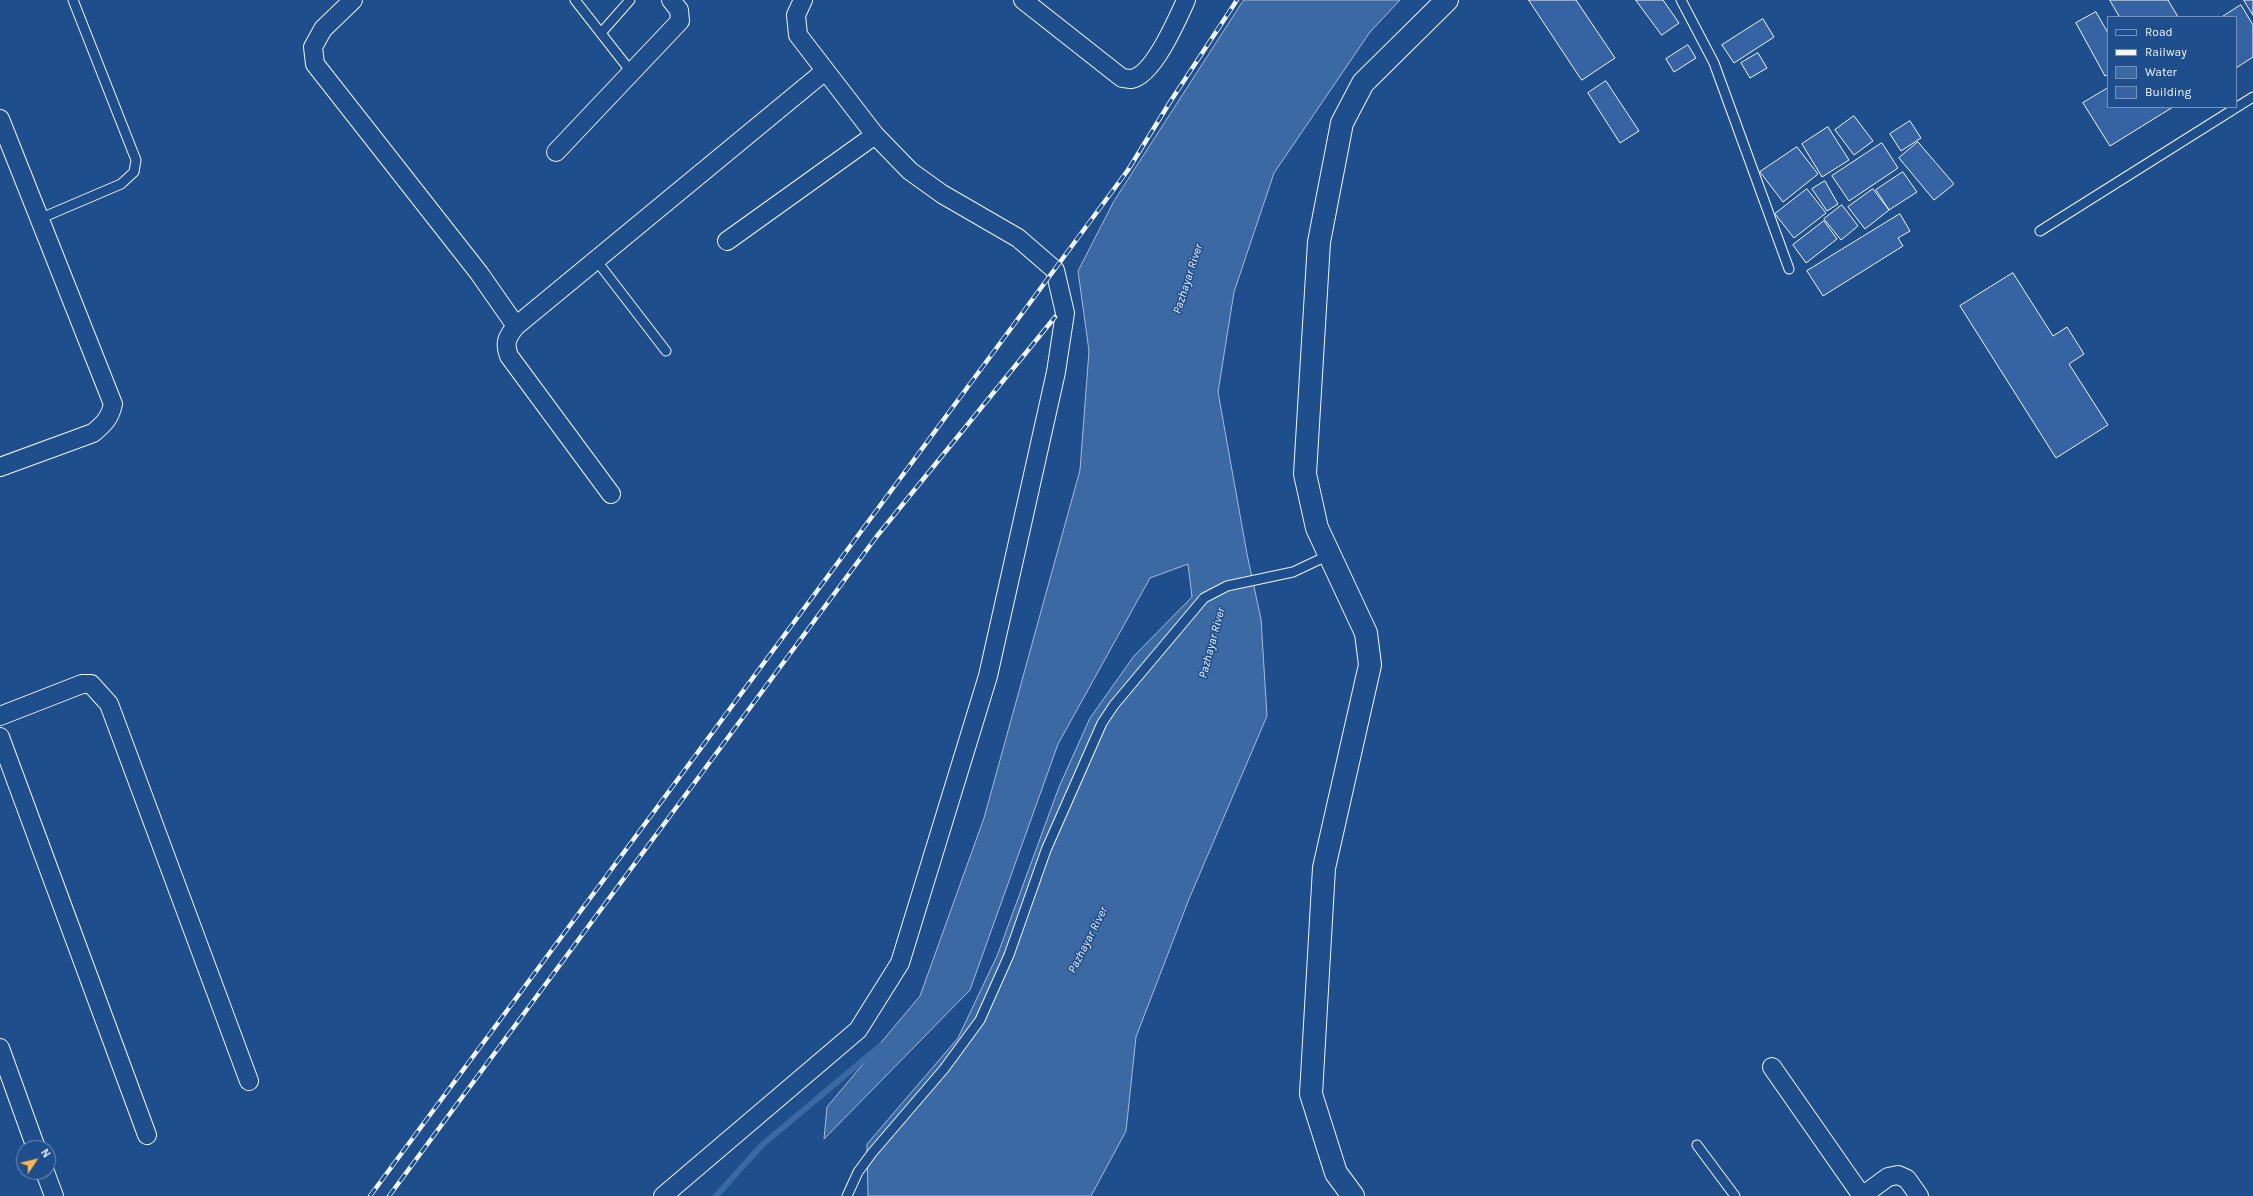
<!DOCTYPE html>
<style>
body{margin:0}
#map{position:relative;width:2253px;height:1196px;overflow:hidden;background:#1f4e8c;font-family:Karla,sans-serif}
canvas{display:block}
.legend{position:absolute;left:2107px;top:16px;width:130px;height:92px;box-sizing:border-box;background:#1f4e8c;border:1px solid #7391ba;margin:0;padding:5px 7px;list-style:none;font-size:12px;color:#f2f6ff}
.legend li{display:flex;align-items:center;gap:8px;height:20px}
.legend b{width:20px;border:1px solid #7391ba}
.north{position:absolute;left:16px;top:1140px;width:40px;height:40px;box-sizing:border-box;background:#1f4e8c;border:1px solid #7391ba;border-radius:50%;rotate:55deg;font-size:11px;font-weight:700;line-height:16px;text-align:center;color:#f2f6ff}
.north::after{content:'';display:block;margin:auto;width:14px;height:18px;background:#ffb74d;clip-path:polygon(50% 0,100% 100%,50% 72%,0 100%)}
</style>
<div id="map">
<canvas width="2253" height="1196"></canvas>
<ul class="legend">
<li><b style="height:5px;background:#1f4e8c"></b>Road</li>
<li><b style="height:5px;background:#f2f6ff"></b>Railway</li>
<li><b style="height:11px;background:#3b69a3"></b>Water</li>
<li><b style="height:11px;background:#3563a3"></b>Building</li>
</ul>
<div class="north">N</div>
</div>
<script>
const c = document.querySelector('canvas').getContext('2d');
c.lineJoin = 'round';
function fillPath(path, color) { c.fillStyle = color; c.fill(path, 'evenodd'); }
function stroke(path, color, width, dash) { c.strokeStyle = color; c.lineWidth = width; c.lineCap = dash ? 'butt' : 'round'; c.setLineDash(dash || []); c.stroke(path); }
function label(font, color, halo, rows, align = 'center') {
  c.font = font + ' Karla,sans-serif'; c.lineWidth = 3; c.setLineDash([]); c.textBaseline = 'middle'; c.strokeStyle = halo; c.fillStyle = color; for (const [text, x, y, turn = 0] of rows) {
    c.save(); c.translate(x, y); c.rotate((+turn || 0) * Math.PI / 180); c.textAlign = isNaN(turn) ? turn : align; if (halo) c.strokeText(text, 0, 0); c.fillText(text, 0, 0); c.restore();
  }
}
const water = new Path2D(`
 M1244,0h156l-30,32 -96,141 -40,119 -16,100 29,162 14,65 6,97 -78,183 -53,138 -10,94 -35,65h-223l-1,-52 91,-106 39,-82 62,-169 31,-69 44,-62 58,-59 -4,-33 -38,14 -92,166 -88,246 -146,149 3,-32 93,-111 64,-178 96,-348 9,-119 -11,-80 36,-70z`);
const stream = new Path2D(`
 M716,1196l46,-51 118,-99`);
const building = new Path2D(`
 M1529,0h47l39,58 -33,22z
 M1636,0h27l16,23 -17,12z
 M2110,0h58l10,17h-58z
 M2244,0h9v15z
 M2241,5l12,20v32l-17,11v-51h-14z
 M2096,12l12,21v42l-3,1 -29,-53z
 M1763,19l11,18 -40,26 -12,-18z
 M1688,45l8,13 -22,14 -8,-13z
 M1758,53l9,15 -17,10 -9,-15z
 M1606,81l33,50 -19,12 -32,-50z
 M2108,88v19h65l-63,39 -27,-43z
 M1854,116l19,25 -19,14 -19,-25z
 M1910,121l11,17 -20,13 -11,-17z
 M1828,127l21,33 -27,17 -20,-33z
 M1918,142l36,42 -20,16 -35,-42z
 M1882,143l16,25 -49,33 -17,-25z
 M1797,147l21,27 -35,28 -23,-30z
 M1903,172l14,20 -28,18 -13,-20z
 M1825,181l13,23 -11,7 -15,-22z
 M1807,189l19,24 -32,25 -19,-24z
 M1873,189l16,21 -24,19 -17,-22z
 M1842,205l16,21 -17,14 -17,-21z
 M1900,214l10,17 -12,7 5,8 -80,50 -16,-25z
 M1824,221l13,18 -31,24 -13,-18z
 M2013,273l40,63 14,-9 17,27 -15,10 39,61 -52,33 -96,-152z`);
const service = new Path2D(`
 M575,0l57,73
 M1681,0l33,63 75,206
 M601,33l29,-33
 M39,219l82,-35 13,-12 2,-12 -63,-160
 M2040,231l213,-134
 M596,260l70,91
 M1697,1145l38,51
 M847,1196l11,-24 14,-19 72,-84 36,-49 29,-65 37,-105 56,-127 12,-18 90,-107 23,-12 66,-14 36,-17`);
const minor = new Path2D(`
 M353,0l-30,29 -10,18 2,17 164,209 37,53
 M1023,0l99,78c3,0 7,1 9,1 22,-3 47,-61 55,-79
 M0,119l113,285c-3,14 -9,20 -20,29l-93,34
 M556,152l124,-131 -1,-11 -8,-10
 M727,241l148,-106
 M611,494l-102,-138c-5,-13 -2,-19 7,-30l309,-255
 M0,716l82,-32h9l18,20 140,377
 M0,737l147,398
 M0,1048l36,100
 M1772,1067l90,129
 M45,1172l9,24
 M663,1196l195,-166 42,-67 88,-287 68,-304 9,-59 -10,-43 -37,-32 -76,-44 -32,-23 -35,-36 -77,-100 -2,-20 7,-15
 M1862,1196l26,-19 10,-2 9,4 12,17`);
const tertiary = new Path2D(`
 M1353,1196l-17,-23 -25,-79 13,-226 46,-203 -4,-32 -49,-105 -12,-54 14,-232 23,-119 21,-40 84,-83`);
const rail = new Path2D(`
 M370,1196l758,-1026 42,-68 67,-102
 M389,1196l488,-660 178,-219`);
const waterNames = [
 ["Pazhayar River",1188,279,-72],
 ["Pazhayar River",1212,643,-75],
 ["Pazhayar River",1088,940,-63]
];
fillPath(water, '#3b69a3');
stroke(water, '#a8bbd7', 1);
stroke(stream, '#3b69a3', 6);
fillPath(building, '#3563a3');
stroke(building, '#f2f6ff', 1);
stroke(service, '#f2f6ff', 11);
stroke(minor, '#f2f6ff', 20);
stroke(tertiary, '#f2f6ff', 24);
stroke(service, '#1f4e8c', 9);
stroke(minor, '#1f4e8c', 18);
stroke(tertiary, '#1f4e8c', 22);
stroke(rail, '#f2f6ff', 4.5);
stroke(rail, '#1f4e8c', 3, [9]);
label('italic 12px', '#f2f6ff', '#1f4e8c', waterNames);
</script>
